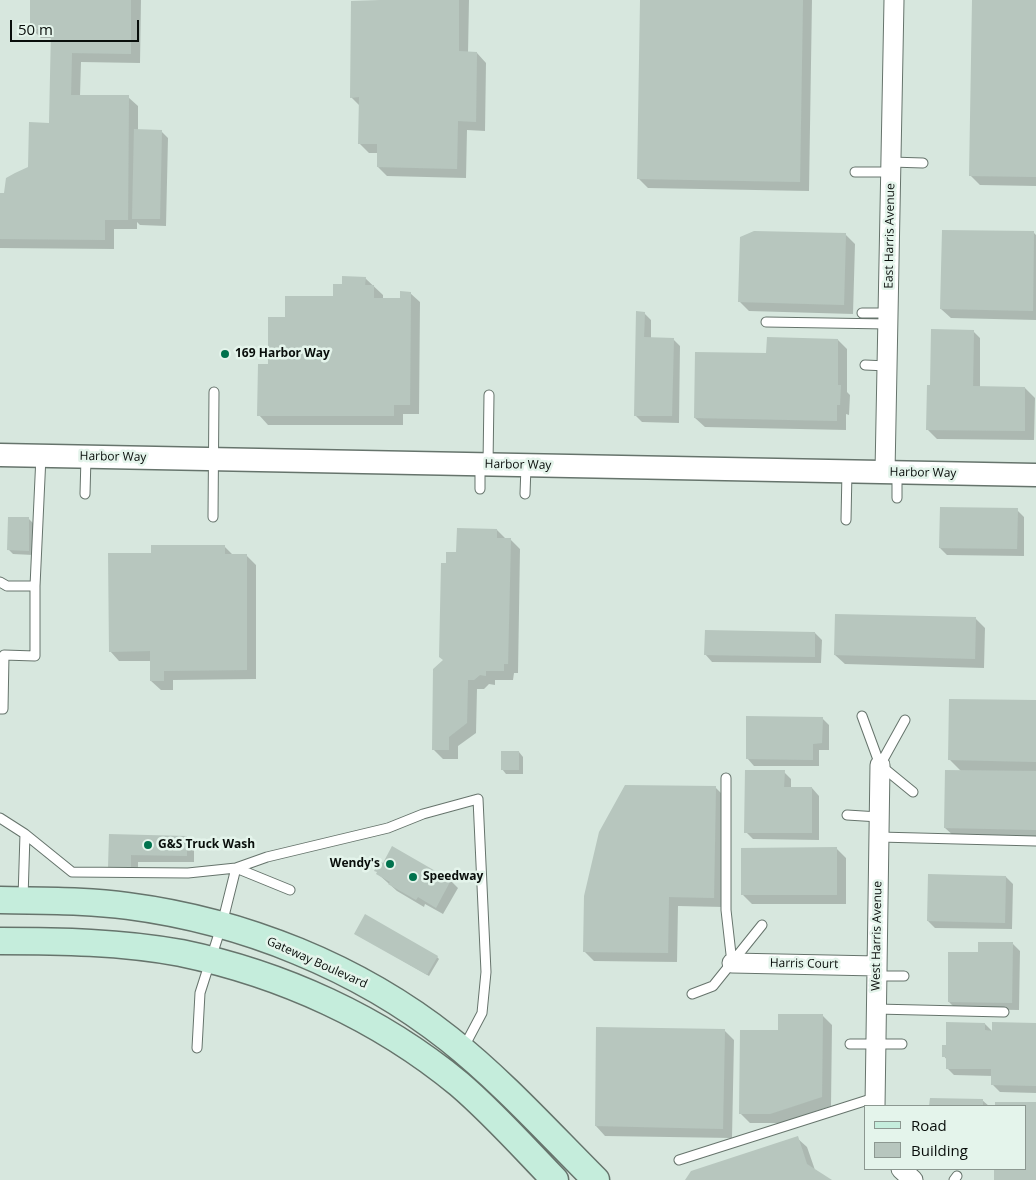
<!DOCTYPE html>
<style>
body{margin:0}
#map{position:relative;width:1036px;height:1180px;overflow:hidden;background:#d7e7de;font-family:"Open Sans",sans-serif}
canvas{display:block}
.legend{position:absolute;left:864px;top:1105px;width:162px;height:65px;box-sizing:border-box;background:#e4f4eb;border:1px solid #8c9891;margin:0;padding:6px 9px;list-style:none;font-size:15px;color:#090e0b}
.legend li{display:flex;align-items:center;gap:10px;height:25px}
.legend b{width:25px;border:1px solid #8c9891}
.scale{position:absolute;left:10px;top:20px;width:129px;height:22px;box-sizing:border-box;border:2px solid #090e0b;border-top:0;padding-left:6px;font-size:15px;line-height:18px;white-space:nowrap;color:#090e0b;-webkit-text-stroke:4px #e4f4eb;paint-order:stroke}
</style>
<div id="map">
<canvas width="1036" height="1180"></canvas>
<ul class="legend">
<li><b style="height:6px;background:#c5eddc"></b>Road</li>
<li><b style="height:14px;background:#b7c6be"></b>Building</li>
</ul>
<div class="scale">50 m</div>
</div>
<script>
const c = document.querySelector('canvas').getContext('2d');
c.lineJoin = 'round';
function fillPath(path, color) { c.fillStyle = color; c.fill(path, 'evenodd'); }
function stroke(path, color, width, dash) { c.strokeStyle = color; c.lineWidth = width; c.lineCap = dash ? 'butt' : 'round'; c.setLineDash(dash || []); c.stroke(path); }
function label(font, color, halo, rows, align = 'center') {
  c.font = font + ' "Open Sans",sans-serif'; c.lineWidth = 5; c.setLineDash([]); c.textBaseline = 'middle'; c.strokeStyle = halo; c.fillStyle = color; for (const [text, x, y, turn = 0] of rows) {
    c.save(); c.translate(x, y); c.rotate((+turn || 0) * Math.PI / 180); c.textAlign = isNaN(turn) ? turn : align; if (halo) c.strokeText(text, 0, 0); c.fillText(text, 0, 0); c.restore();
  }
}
const shadow = new Path2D(`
 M32,0h109l-1,63 -59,-1 -1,34 48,1 10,9v25h23l7,7 -2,88 -26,-1 -3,-3v7h-23v20l-114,-1v-54h5l24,-26 21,-44 2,-86h-11l-10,-10z
 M381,0h88l-1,53h9l9,10 -1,68 -18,-1 -1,48 -79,-2 -9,-9v-14h-9l-10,-10 1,-37 -9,-9z
 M641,0h171l-3,191 -161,-3 -10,-10z
 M973,0h63v186l-56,-1 -10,-10z
 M1034,233l2,2v85l-85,-2 -10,-9z
 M845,234l10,10 -2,70 -104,-3 -9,-9z
 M365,278l18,17v4h18l9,-6 10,9 -1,112h-16v11h-135l-9,-10 10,-49 17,-47 49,-22 8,-11z
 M644,313l7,7v19h22l7,7 -1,77 -37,-1 -7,-7z
 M973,331l7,7v50h45l10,10 -1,42 -97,-1 -10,-10 4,-42z
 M838,340l9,9v43l3,3 -1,20 -3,-1v16l-141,-3 -10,-9 72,-63z
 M1017,510l7,7v39l-77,-1 -7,-7z
 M28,518l5,5v32l-20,-1 -4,-4z
 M497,530l9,9h4l10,10 -2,124h-4l-1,7h-18v5l-6,-1 -5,5h-7l-1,44 -18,13v13h-15l-10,-10 12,-88 2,-96 11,-11z
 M224,546l9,9h13l10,10v114l-83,1v10h-12l-10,-9v-20h-32l-9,-10 42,-97z
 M975,618l10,10 -1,40 -139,-4 -10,-9z
 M815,633l7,7 -1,23 -109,-1 -7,-8z
 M1036,701v138l-81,-2 -10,-9 16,-57 -11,-11z
 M822,718l7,7v25h-10v16h-65l-7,-8z
 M519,752l4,5v17h-17l-4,-5z
 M784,772l7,7v9h21l7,8v44l-66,-1 -7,-7z
 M715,787l10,10 -2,110 -45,-1 -1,56 -83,-1 -10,-10z
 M110,836l77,1 7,7v18h-56v12l-22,-1 -7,-7z
 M393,848l58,33 7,7 -15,26 -18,-10 -1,3 -27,-16 -19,-17z
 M836,848l10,10v46h-94l-9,-9z
 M1006,877l7,7 -1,45 -77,-1 -7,-7z
 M358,935l79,22 2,2 -10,17z
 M1013,944l7,7 -1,59 -63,-1 -7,-7z
 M823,1016l9,9 -1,81 -50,17h-31l-10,-10 39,-81z
 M985,1024l8,8 43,-8v69l-36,-1 -7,-7v-9l-39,-1 -7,-7v-8l-3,-4 3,-10z
 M724,1030l10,10 -2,98 -127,-2 -9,-10z
 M931,1099l51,1 7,6h-58z
 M996,1103l40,1v76l-41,-1v-10h30v-63h-29z
 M797,1138l10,9 8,23 15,10h-143z`);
const building = new Path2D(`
 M30,0h101v54l-59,-1 -1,42h58l-1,125h-23v20l-105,-1v-46h4l2,-15 9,-5 13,-6 1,-45 20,1 2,-94h-21z
 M380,0h79v51l18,1 -1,70 -18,-1 -1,48 -80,-2v-23h-19l1,-47 -9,1 1,-97z
 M640,0h163l-3,182 -163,-3z
 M972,0h64v177l-67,-1z
 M134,129l28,1 -2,89h-28z
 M942,230l92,1 -1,80 -93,-2z
 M754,231l92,2 -2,72 -106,-3 2,-65z
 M342,276l24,1 -1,8h9v13h26v-7l11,1 -1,113h-16v11h-137l1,-52h10v-47h17v-21h48v-12h9z
 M636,311l9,1 -1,25 30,1 -2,78h-38z
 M931,329l43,1 -1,56 52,1v44l-99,-1 1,-45h3z
 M767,337l71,2v46h3l-1,20h-3v16l-143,-3 1,-66 71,1z
 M940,507l78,1 -1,41 -78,-1z
 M8,517h21v34l-22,-1z
 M457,528l40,1v9h14l-3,126h-4v7h-18v5l-6,-1 -6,5h-6l-1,43 -18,14v13h-17l1,-81 10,-9 -4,-3 2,-94h5v-11h10z
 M151,545h74v9h22v116l-83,1v10h-14v-30l-41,1 -1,-99h43z
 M835,614l141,3 -1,42 -141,-4z
 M705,630l110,2v25l-111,-2z
 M949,699l87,1v62l-88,-2z
 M746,716l77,1 -1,26 -9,1v16l-67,-1z
 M501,751h18v19h-18z
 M745,770h40l-1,17h28v46h-68z
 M945,770l91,1v59l-92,-2z
 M625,785l91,1 -2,112 -45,-1 -1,56 -85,-1 1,-56 15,-64z
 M109,834l78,2v20l-56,-1v12h-23z
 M392,846l59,34 -15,28 -18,-11 -2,3 -28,-16 2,-2 -14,-8 1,-2 -3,-1 5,-10 4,2z
 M837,847v48h-96v-47z
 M928,874l78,2 -1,47 -78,-2z
 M365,914l73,42 -11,19 -73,-41z
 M978,942h35l-1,61 -64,-1v-50h30z
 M778,1014h45l-1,83 -52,17h-31l1,-84h38z
 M946,1022l39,1v7l7,1v-9l44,1v63l-45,-1v-16h-45v-12h-4v-12h4z
 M596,1027l129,2 -2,100 -128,-3z
 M930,1098l53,1v7h-54z
 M995,1102h41v78h-42v-11h31v-63h-30z
 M798,1136l9,28 25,16h-147l6,-9z`);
const service = new Path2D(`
 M891,162l32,1
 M855,172h36
 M862,313h26
 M766,322l122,2
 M865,365l22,1
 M488,464l1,-69
 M480,489v-24
 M85,494l1,-37
 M525,494l1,-28
 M897,498v-26
 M213,517l1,-125
 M846,520l1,-49
 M0,582l7,4h28
 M0,709h3l1,-54 31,1v-70l6,-130
 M862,716l18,49 33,27
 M880,765l25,-45
 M726,778v132l6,53
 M847,815l32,2
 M0,818l25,16 -2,64
 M25,834l47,38 116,1 48,-5 31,-11 121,-29 35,-14 55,-15 8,173 -4,41 -18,34
 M879,837l157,4
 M876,976h28
 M692,994l21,-8 49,-61
 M876,1009l128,3
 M850,1044h52
 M197,1048l3,-55 22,-69 14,-56 54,22
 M679,1160l195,-62
 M954,1180l3,-4`);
const minor = new Path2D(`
 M885,472l9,-472
 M732,963l145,3
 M875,1106l5,-341
 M901,1169l12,11`);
const tertiary = new Path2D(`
 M0,455l1036,20`);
const secondary = new Path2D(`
 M0,900c43,1 86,0 128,6 115,15 230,61 321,133 53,42 99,93 147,141
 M0,941c60,0 121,1 181,12 101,21 198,65 278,131 34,29 65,64 96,96`);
const markers = [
 [225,354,5,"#00724d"],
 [148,845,5,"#00724d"],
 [390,864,5,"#00724d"],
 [413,877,5,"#00724d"]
];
const streetNames = [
 ["East Harris Avenue",890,236,-89],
 ["Harbor Way",113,457,1],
 ["Harbor Way",518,465,1],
 ["Harbor Way",923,473,1],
 ["West Harris Avenue",877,936,-89],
 ["Gateway Boulevard",317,963,24],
 ["Harris Court",804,964,1]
];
const poiNames = [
 ["169 Harbor Way",235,354],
 ["G&S Truck Wash",158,845],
 ["Wendy's",380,864,"right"],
 ["Speedway",423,877]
];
fillPath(shadow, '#0003');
fillPath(building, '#b7c6be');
stroke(service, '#66746c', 11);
stroke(minor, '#66746c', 21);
stroke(tertiary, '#66746c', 25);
stroke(secondary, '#66746c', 29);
stroke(service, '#fff', 9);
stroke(minor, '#fff', 19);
stroke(tertiary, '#fff', 22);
stroke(secondary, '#c5eddc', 26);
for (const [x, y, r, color] of markers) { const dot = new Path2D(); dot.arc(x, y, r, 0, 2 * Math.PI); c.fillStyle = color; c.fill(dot); stroke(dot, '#e4f4eb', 2); }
label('12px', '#090e0b', '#e4f4eb', streetNames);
label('bold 12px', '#090e0b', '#e4f4eb', poiNames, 'left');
</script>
